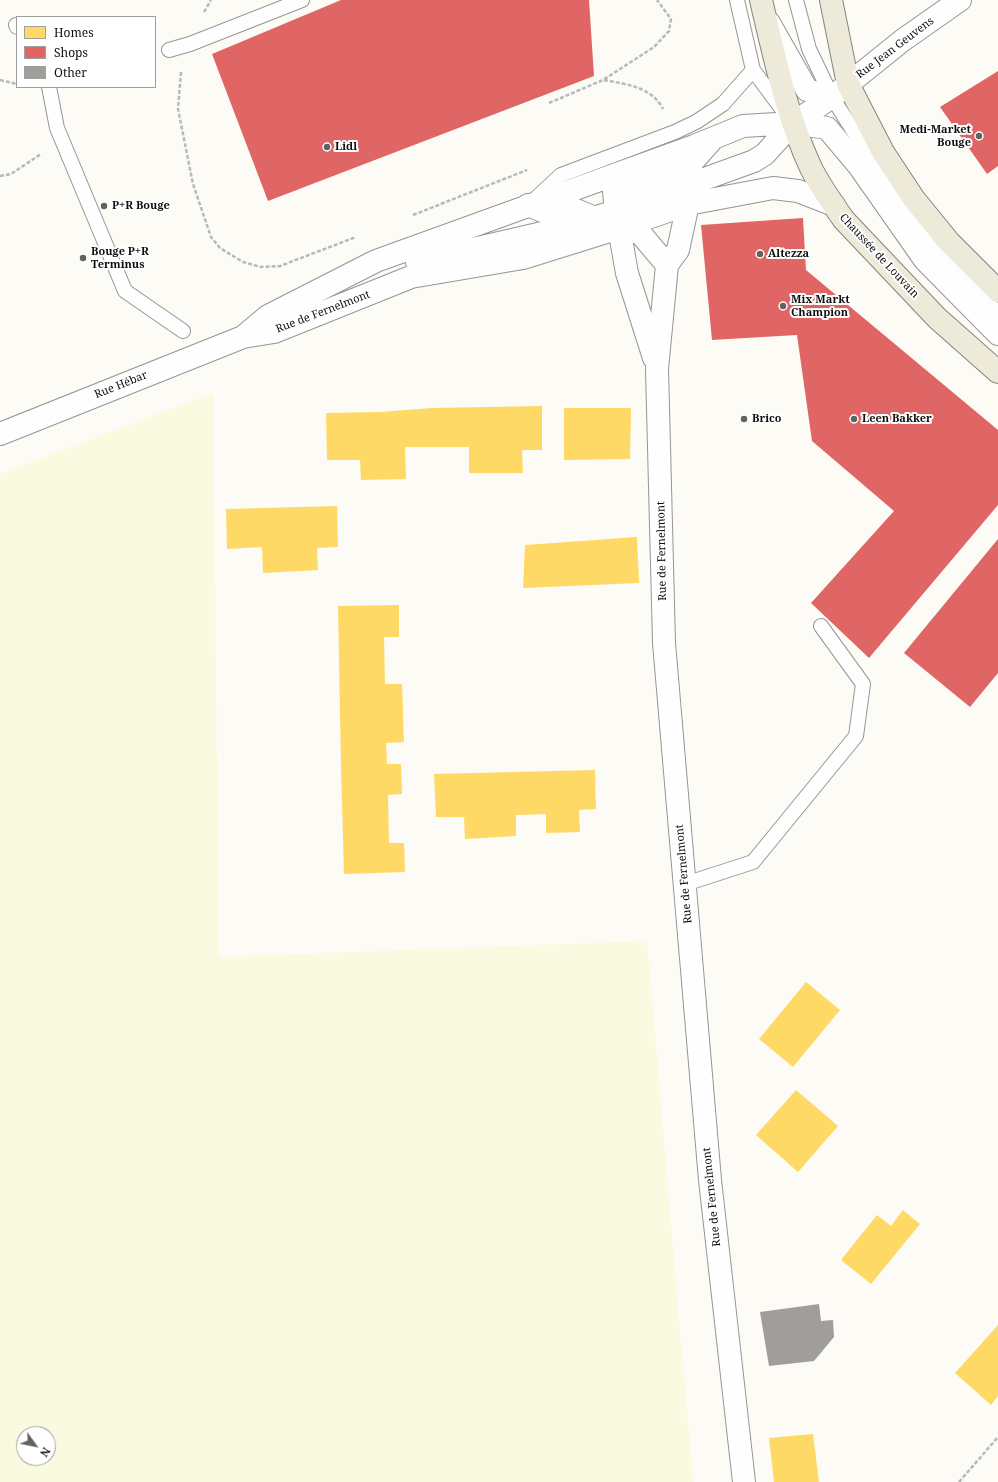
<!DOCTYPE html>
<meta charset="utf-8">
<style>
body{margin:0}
#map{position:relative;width:998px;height:1482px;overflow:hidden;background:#fcfbf5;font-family:"Noto Serif",serif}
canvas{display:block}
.legend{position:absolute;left:16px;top:16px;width:140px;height:72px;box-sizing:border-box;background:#fff;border:1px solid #9f9f9f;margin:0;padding:5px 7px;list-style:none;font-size:12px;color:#0f0f0f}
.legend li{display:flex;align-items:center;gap:8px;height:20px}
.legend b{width:20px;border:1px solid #9f9f9f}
.north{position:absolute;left:16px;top:1426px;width:40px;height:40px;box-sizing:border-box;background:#fff;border:1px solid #9f9f9f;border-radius:50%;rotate:123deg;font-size:11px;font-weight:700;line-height:16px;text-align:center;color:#0f0f0f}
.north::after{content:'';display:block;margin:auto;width:14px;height:18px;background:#626260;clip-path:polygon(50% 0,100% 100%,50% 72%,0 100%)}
</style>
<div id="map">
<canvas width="998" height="1482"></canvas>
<ul class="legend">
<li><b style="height:11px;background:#ffd966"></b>Homes</li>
<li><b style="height:11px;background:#e06666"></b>Shops</li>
<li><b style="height:11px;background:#a09e9a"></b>Other</li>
</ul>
<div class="north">N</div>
</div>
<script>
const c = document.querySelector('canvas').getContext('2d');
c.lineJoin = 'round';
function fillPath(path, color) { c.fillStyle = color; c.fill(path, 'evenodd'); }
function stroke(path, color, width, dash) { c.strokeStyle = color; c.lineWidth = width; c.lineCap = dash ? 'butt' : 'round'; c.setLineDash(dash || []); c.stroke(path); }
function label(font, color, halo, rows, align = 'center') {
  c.font = font + ' "Noto Serif",serif'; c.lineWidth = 4; c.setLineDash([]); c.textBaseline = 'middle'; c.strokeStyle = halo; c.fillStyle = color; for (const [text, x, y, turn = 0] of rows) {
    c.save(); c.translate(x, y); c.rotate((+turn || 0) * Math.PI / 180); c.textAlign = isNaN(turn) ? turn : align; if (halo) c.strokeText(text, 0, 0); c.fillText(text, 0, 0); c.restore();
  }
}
const farmland = new Path2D(`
 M213,393l6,564 428,-16 46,541h-693v-1008zM24,1434h24v24h-24z`);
const homes = new Path2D(`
 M542,406v44h-20l1,23h-54v-26h-64l1,32 -45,1 -1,-20h-33l-1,-47 54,-1 52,-4z
 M564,408h67l-1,51 -66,1z
 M337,506l1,41 -21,1 1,22 -55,3 -1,-26 -35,2 -1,-40z
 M637,537l2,46 -116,5 2,-43z
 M399,605v32h-15l1,47h17l2,58 -18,1 1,21h14l1,30 -14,1 1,48h15l1,29 -61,2 -3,-108 -3,-160z
 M595,770l1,39 -17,1 1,22 -34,1v-19l-30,1v21l-51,3 -1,-22h-28l-2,-43z
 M806,982l34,28 -47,57 -34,-28z
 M796,1090l42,36 -40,46 -42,-37z
 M903,1210l17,14 -49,60 -30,-24 36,-45 14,11z
 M998,1325v71l-7,9 -36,-32z
 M813,1434l6,48h-45l-5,-44z`);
const shops = new Path2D(`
 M341,0h248l5,76 -326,125 -56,-147z
 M998,71v95l-11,8 -47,-67z
 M803,218l3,52 192,160v75l-129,153 -58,-55 83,-92 -82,-70 -15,-106 -85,5 -11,-115z
 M998,539v134l-28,34 -66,-54z`);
const building = new Path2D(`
 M819,1304l2,17 12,-1 1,17 -20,24 -45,5 -9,-54z`);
const path = new Path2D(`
 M204,12l7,-12
 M181,72l-3,37 15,75 18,53 9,11 23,14 18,5 19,-1 76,-29
 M0,80l17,4
 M604,80c22,4 48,7 59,29
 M549,103l54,-23 51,-33 15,-16 2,-12 -14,-19
 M0,176l11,-2 30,-20
 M413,215l114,-45
 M959,1482l39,-45`);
const service = new Path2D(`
 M737,0l16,70 32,43
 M796,0l13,49 23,48 39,62 33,48 33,45 61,61
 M16,25l1,2
 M169,50l21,-6 112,-44
 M49,87l8,41 68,163 58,40
 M534,200l27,-25 114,-43 21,-10 27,-18 30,-34
 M685,884l68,-22 103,-126 7,-52 -42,-58`);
const tertiary = new Path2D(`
 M769,23l38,67 25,7
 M682,187l6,17 -10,46 -11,15 -10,104 7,274 46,537 34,302
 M528,205l22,9 21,-6 48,20 21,5 27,32
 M417,262l134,-31 65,-20 138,-50 11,-7 28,-31 39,-26 71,-57 57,-40
 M243,337l25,-21 108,-55 318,-115 49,-20 50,-3 34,5 32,38 66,94 73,74
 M654,358l-27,-85 -11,-62 -2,-19 72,-23 25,-28
 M0,434l243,-97 31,-5 137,-55 112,-19 96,-30 69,-24 85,-16 25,3 36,14`);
const primary = new Path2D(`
 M761,0c13,55 26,117 50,168 9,18 21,35 33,52l93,98 61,54
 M831,0l17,84 35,68 31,47 35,43 49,49`);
const markers = [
 [979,136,4,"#626260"],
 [327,147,4,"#626260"],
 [104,206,4,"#626260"],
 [760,254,4,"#626260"],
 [83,258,4,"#626260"],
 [783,306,4,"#626260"],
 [744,419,4,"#626260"],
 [854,419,4,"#626260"]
];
const streetNames = [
 ["Rue Jean Geuvens",895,48,-37],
 ["Chaussée de Louvain",879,256,47],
 ["Rue de Fernelmont",323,312,-21],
 ["Rue Hébar",121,385,-22],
 ["Rue de Fernelmont",662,551,-91],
 ["Rue de Fernelmont",684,874,-95],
 ["Rue de Fernelmont",712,1197,-96]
];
const poiNames = [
 ["Medi-Market",971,130,"right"],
 ["Bouge",971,143,"right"],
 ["Lidl",335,147],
 ["P+R Bouge",112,206],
 ["Bouge P+R",91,252],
 ["Terminus",91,265],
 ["Altezza",768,254],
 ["Mix Markt",791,300],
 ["Champion",791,313],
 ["Brico",752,419],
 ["Leen Bakker",862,419]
];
fillPath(farmland, '#fafae0');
fillPath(homes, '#ffd966');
fillPath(shops, '#e06666');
fillPath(building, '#a09e9a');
stroke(service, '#969593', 16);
stroke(tertiary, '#969593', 24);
stroke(primary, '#838380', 24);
stroke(path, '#b9b9b8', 2.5, [4, 2]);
stroke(service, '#fffefe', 14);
stroke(tertiary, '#fffefe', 22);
stroke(primary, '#eeead9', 22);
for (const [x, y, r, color] of markers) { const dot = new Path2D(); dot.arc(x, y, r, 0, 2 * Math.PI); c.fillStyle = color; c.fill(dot); stroke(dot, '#fff', 1.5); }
label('11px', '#0f0f0f', '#fff', streetNames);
label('bold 11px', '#0f0f0f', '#fff', poiNames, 'left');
</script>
